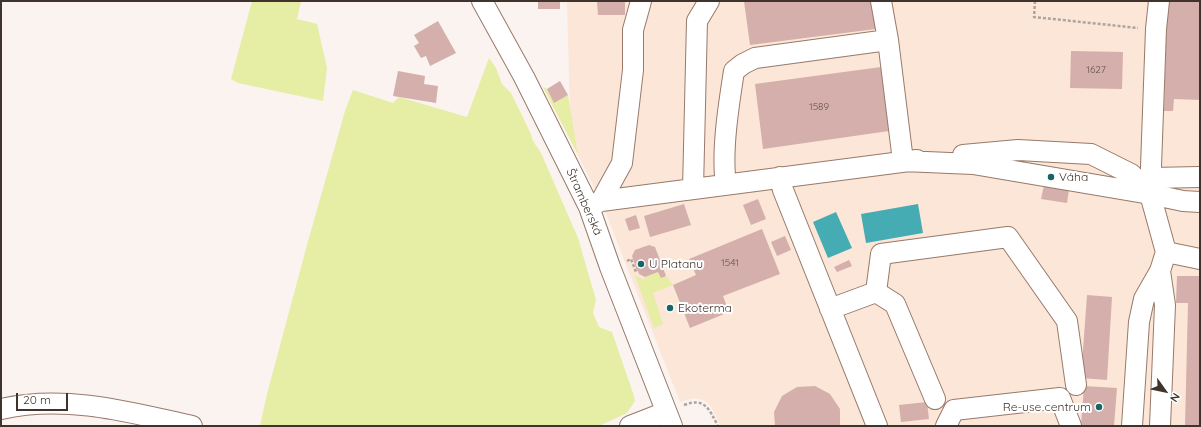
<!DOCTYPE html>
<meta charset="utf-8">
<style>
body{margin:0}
#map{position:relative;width:1201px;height:427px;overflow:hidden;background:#faf3f0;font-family:Quicksand,sans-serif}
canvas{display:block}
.frame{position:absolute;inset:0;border:2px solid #40332d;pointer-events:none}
.north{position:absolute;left:1145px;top:371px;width:40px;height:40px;-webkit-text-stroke:3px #fff;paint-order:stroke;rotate:123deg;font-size:11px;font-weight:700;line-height:16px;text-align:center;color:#40332d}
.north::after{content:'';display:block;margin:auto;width:14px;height:18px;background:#40332d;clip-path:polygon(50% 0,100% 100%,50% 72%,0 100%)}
.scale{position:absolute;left:16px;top:393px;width:52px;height:18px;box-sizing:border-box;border:2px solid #40332d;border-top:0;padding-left:5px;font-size:12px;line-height:14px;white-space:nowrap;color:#40332d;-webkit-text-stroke:3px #fff;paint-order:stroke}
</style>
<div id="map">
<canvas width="1201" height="427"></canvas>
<div class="frame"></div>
<div class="north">N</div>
<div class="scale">20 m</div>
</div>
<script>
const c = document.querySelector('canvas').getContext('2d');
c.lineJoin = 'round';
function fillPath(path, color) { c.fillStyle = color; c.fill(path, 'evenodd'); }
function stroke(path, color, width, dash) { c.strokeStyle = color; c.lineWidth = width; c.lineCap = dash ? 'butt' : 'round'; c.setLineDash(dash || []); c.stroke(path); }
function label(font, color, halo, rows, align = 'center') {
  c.font = font + ' Quicksand,sans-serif'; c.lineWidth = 4; c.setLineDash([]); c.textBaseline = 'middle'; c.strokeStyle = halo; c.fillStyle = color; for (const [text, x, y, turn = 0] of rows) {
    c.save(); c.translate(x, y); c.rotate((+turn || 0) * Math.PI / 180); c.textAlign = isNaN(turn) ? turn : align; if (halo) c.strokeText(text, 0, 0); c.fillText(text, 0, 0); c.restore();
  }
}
const industrial = new Path2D(`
 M567,1h633v425h-479l-11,-21 -7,-5 -9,-2 -14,4 -79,-201 -23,-46 -8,-43z`);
const green = new Path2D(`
 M252,1h49l-4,18 20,5 10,44 -4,33 -85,-18 -7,-4z
 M489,58l7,10 6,16 9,9 20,41c1,8 6,12 10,19l37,85 18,62 -3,13 6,14 13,5 21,61 2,8 -8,12 -28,13h-339l7,-32 40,-149 38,-134 8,-21 40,13 6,-6 68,20z
 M543,87l4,2 7,13 14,-7 10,60z
 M630,262l5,13 9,5 1,-3 13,-5 3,6 5,-2 7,9 -20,8 10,31 -9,4z`);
const water = new Path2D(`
 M918,204l5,29 -57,10 -5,-29z
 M836,212l16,36 -24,10 -15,-36z`);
const building = new Path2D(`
 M538,1h22v8h-22z
 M597,1h28v14h-27z
 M744,1h128l4,28 -126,16z
 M1167,1h33v99l-26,-1 -1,12h-9z
 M438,21l18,32 -26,13 -4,-10 -5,2 -7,-12 5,-3 -5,-8z
 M1071,51l52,1 -1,37 -52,-1z
 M881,67l8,64 -126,18 -8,-65z
 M398,71l27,5 -1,8 14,2 -2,17 -43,-7z
 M560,81l8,14 -14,8 -7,-14z
 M1045,181l24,9 -2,13 -26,-4z
 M758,199l8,20 -15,6 -8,-20z
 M684,204l7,21 -41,12 -6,-21z
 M636,215l4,13 -11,3 -4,-12z
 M762,229l18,45 -57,22 6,16 -39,16 -17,-43 23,-10 -7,-16z
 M785,236l6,14 -14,6 -6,-14z
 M649,245l6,2 11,29 -5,2 -3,-6 -13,5 -6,-3 -1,-3h-1l-5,-15 3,-6z
 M849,260l3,6 -15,6 -3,-5z
 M1177,276h23v150h-15l3,-123h-12z
 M1087,295l25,2 -5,83 -26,-2z
 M815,386l15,8 10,15v17h-65l-1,-14 8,-16 15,-9z
 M1084,386l33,2 -3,38h-33z
 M927,402l2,17 -28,3 -2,-17z`);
const path = new Path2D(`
 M1035,1l-1,16 104,11
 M627,261l4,-2 5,13
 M684,405c21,-8 25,4 34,21`);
const minor = new Path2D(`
 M482,1l42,76 65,130 21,60 62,159
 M881,1l7,39
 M963,155l55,-5 73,4 40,20 19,20 33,7 17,1
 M780,177l3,13 94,236
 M1151,178l49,-1
 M726,184c-5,-32 3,-81 8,-113l9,-7 12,-6 133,-18 15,121 70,3 177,30
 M693,189l4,-168 12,-20
 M601,201l21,-38 11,-93v-40l8,-29
 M589,207l12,-6 316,-41
 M1166,252l34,7
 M1160,271l5,34 -5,121
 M876,292l19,12 40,95
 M830,309l46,-17 5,-38 127,-17 59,84 9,64
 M1,409c63,-15 129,3 191,17
 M630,426l36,-14
 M946,426l8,-16 106,-12 11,28
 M1132,426l7,-104 5,-23 16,-28 6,-19 -16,-58 6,-165 3,-28`);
const markers = [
 [1051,177,4,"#176667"],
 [641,264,4,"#176667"],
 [670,308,4,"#176667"],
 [1099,407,4,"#176667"]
];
const numberNames = [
 ["1627",1096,70],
 ["1589",819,107],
 ["1541",730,263]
];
const poiNames = [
 ["Váha",1059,177],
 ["U Platanu",649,264],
 ["Ekoterma",678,308],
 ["Re-use centrum",1091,407,"right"]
];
const streetNames = [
 ["Štramberská",584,202,66]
];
fillPath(industrial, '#fbe6d7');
fillPath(green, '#e6eda4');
fillPath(water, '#45acb4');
fillPath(building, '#d5afab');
stroke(minor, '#98796a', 22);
stroke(path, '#ada4a0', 2.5, [3, 2]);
stroke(minor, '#fff', 20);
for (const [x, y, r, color] of markers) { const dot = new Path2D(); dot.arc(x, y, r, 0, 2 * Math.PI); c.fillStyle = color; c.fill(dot); stroke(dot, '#fff', 1.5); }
label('10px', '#65524c', null, numberNames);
label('12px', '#40332d', '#fff', poiNames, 'left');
label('12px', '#40332d', '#fff', streetNames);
</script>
